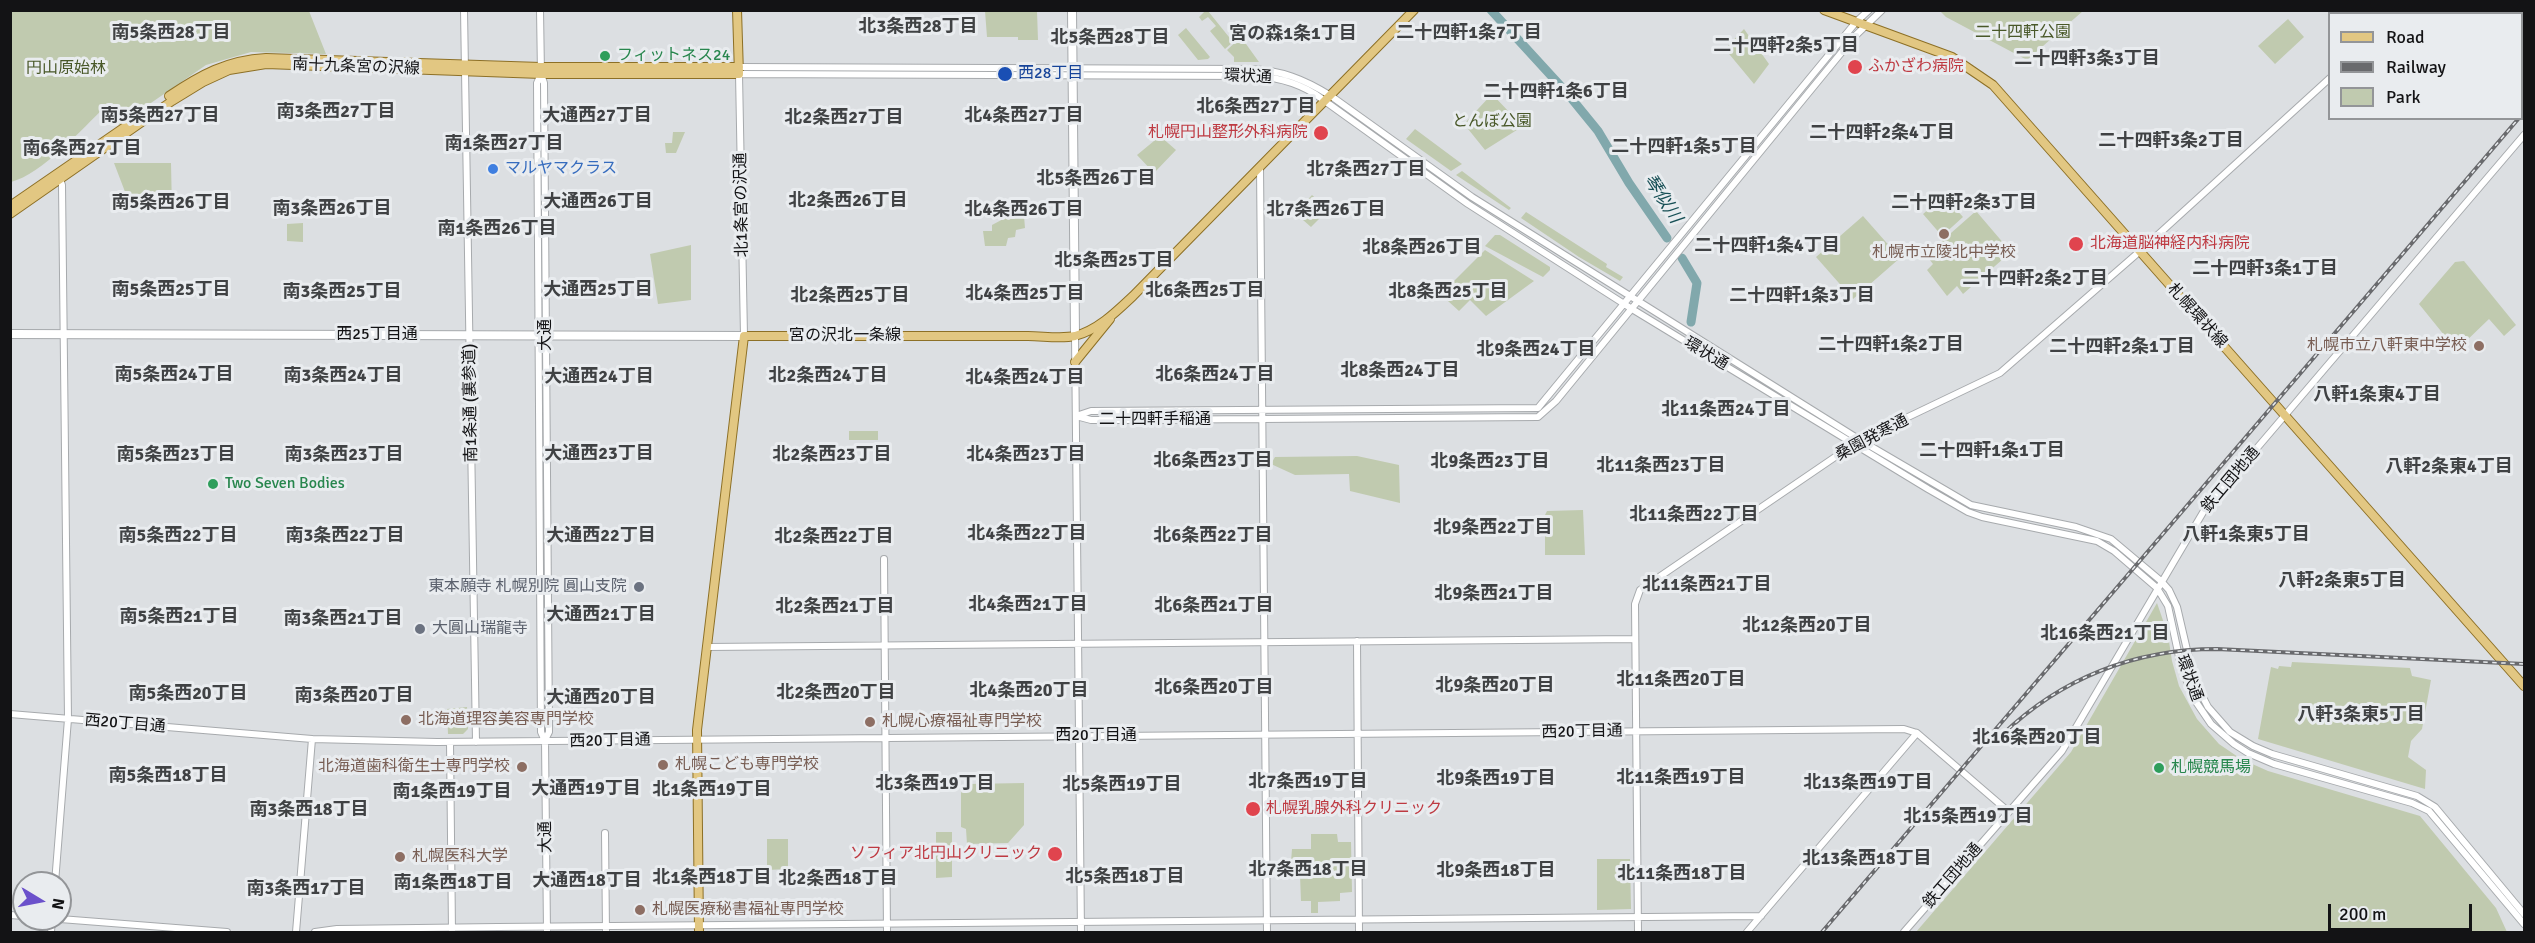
<!DOCTYPE html>
<meta charset="utf-8">
<style>
body{margin:0}
#map{position:relative;width:2535px;height:943px;overflow:hidden;background:#dcdfe2;font-family:Signika,sans-serif}
canvas{display:block}
.frame{position:absolute;inset:0;border:12px solid #131315;pointer-events:none}
.legend{position:absolute;left:2328px;top:12px;width:195px;height:108px;box-sizing:border-box;background:#e9ecef;border:2px solid #939598;margin:0;padding:8px 10px;list-style:none;font-size:18px;color:#131315}
.legend li{display:flex;align-items:center;gap:12px;height:30px}
.legend b{width:30px;border:2px solid #939598}
.north{position:absolute;left:12px;top:871px;width:60px;height:60px;box-sizing:border-box;background:#e9ecef;border:2px solid #939598;border-radius:50%;rotate:100deg;font-size:16px;font-weight:700;line-height:24px;text-align:center;color:#131315}
.north::after{content:'';display:block;margin:auto;width:21px;height:27px;background:#6b51cb;clip-path:polygon(50% 0,100% 100%,50% 72%,0 100%)}
.scale{position:absolute;left:2328px;top:904px;width:144px;height:27px;box-sizing:border-box;border:3px solid #131315;border-top:0;padding-left:8px;font-size:18px;line-height:21px;white-space:nowrap;color:#131315;-webkit-text-stroke:4px #e9ecef;paint-order:stroke}
</style>
<div id="map">
<canvas width="2535" height="943"></canvas>
<div class="frame"></div>
<ul class="legend">
<li><b style="height:8px;background:#e2c782"></b>Road</li>
<li><b style="height:8px;background:#696a6d"></b>Railway</li>
<li><b style="height:16px;background:#c0caaf"></b>Park</li>
</ul>
<div class="north">N</div>
<div class="scale">200 m</div>
</div>
<script>
const c = document.querySelector('canvas').getContext('2d');
c.lineJoin = 'round';
function fillPath(path, color) { c.fillStyle = color; c.fill(path, 'evenodd'); }
function stroke(path, color, width, dash) { c.strokeStyle = color; c.lineWidth = width; c.lineCap = dash ? 'butt' : 'round'; c.setLineDash(dash || []); c.stroke(path); }
function label(font, color, halo, rows, align = 'center') {
  c.font = font + ' Signika,"Noto Sans JP",sans-serif'; c.lineWidth = 6; c.setLineDash([]); c.textBaseline = 'middle'; c.strokeStyle = halo; c.fillStyle = color; for (const [text, x, y, turn = 0] of rows) {
    c.save(); c.translate(x, y); c.rotate((+turn || 0) * Math.PI / 180); c.textAlign = isNaN(turn) ? turn : align; if (halo) c.strokeText(text, 0, 0); c.fillText(text, 0, 0); c.restore();
  }
}
const green = new Path2D(`
 M168,10l141,1 17,43 -75,-2 -45,13 -87,60 -13,-19c-24,23 -64,68 -95,76l-1,-171z
 M985,11h52l1,29h-20v-3h-31z
 M1205,11h3l25,31 -8,7 -15,-18 6,-5 -8,-9 -6,4 -3,-4z
 M1940,11h143l-56,49 -81,-43z
 M2288,19l16,18 -29,27 -17,-18z
 M1186,28l24,29 -2,2 -10,1 -20,-25z
 M1744,29l25,35 -15,20 -29,-35z
 M1241,37l18,25h-25v-5l-7,-7z
 M1492,94l19,20 9,14 -35,22 -21,-26z
 M1415,129l47,35 -11,7 -45,-32z
 M673,132h12l-9,21h-10l-1,-10h7z
 M1160,136l16,14 -22,23 -17,-18z
 M114,163h57l1,47h-40z
 M1462,171l45,34 4,3 -2,2 -53,-35z
 M1312,195l16,15 -17,17 -16,-14z
 M1944,196l19,21 -21,19 -19,-22z
 M1976,211l35,41 -48,42 -6,-8 -10,10 -20,-26 6,-6 -7,-9z
 M1526,212l81,52 -1,3 17,10 -3,4 -41,-24 -58,-39z
 M1024,216l1,12 -9,2 -1,7 -7,1 -2,8h-21l-2,-15h9v-6l15,-8z
 M1863,216l37,42 -47,41 -37,-42z
 M303,223v19l-16,-1v-17z
 M1495,235h5l50,32v3l-7,7 -58,-31z
 M691,245v55l-33,4 -8,-50z
 M1485,250l49,31 -48,35 -16,-16 -11,11 -21,-19 7,-6h4z
 M2464,261l52,64 -12,11 -15,-17 -28,27h-8l-34,-42 36,-42z
 M849,431h29v9h-29z
 M1357,456l42,9 1,38 -50,-12 -1,-17 -54,1 -24,-11 4,-7z
 M1583,510l2,45h-40v-40l2,-4z
 M2157,603l11,32 4,26 7,25 18,33 22,25 22,15 27,12 152,45 76,92 11,24h-591l155,-180z
 M2292,662l118,6 2,8 19,4 -9,49 -11,12 -3,16 18,13 -1,19 -167,-50 13,-72 7,2 1,-3 12,1z
 M467,707l1,22 -5,5h-15l-1,-25z
 M1024,783v42l-16,18 -41,1 -1,-15 -5,-2v-38l7,-5z
 M936,832h16v45l-16,1z
 M1311,834h26l1,8h13l1,50 -12,1v8l-22,1v11h-7v-12h-10l-1,-26h-10l2,-26h19z
 M767,839h21v30l-21,1z
 M1597,859h33l1,50 -34,1z`);
const river = new Path2D(`
 M1491,10l76,83 31,38 31,52 38,55
 M1682,258l15,25 -6,39`);
const tertiary = new Path2D(`
 M464,10l12,732
 M540,10l1,64 3,9 5,649 -4,8
 M2401,14l4,-4
 M739,67l510,2c32,1 55,10 82,27l141,101 388,243 111,65 105,22 35,12 50,42 8,9 8,17 17,73 14,27 22,25 23,14 19,8 145,42 18,11 89,107
 M541,74l-4,9 4,649 4,9 2,191
 M1260,167l7,765
 M744,336l-5,-262 509,2c25,0 46,5 67,18l153,110 164,105 296,180 40,23 14,5 115,24 17,10 43,37 11,18 13,60 13,33 17,25 23,20 14,9 26,11 138,39 17,8 95,113
 M1075,336l6,596
 M1076,416l15,4h32l415,-3 18,-16 299,-365 27,-26
 M1076,416l15,-5 447,-3 318,-386 13,-12
 M884,559l3,373
 M1357,641l2,291
 M707,647l928,-8
 M10,714l302,25 125,3 1467,-13 13,4 92,79
 M450,742l2,190
 M605,833l1,99
 M55,883l13,-164 -6,-534 -3,-8
 M10,915l14,1
 M60,919l167,13
 M51,932l1,-13
 M296,932l16,-193
 M315,932l22,-3 161,-2 1263,-11
 M1638,932l-3,-328 5,-14 220,-150 140,-67 139,-121 191,-174
 M1747,932l170,-199
 M1904,932l158,-181 143,-242 319,-374`);
const secondary = new Path2D(`
 M1072,10l3,326
 M10,334l734,2`);
const primary = new Path2D(`
 M1824,10l128,47 41,28 531,601
 M169,96c31,-21 58,-36 97,-38l275,9h198
 M10,206l138,-95
 M10,214l162,-113 31,-19 26,-12 37,-6 275,10h198l-2,-64
 M1075,362l35,-43
 M699,932l-2,-202 47,-394h284c15,0 33,3 47,0 23,-6 42,-25 58,-40l281,-286`);
const rail = new Path2D(`
 M2002,735c59,-57 133,-86 215,-86l307,15
 M1822,932l697,-814`);
const markers = [
 [605,56,6,"#2e9e5b"],
 [1855,67,8,"#e0444e"],
 [1005,74,8,"#1a4fb4"],
 [1321,133,8,"#e0444e"],
 [493,169,6,"#3f7fe0"],
 [1944,234,6,"#8d6e63"],
 [2076,244,8,"#e0444e"],
 [2479,346,6,"#8d6e63"],
 [213,484,6,"#2e9e5b"],
 [639,587,6,"#6b7280"],
 [420,629,6,"#6b7280"],
 [406,720,6,"#8d6e63"],
 [870,722,6,"#8d6e63"],
 [663,765,6,"#8d6e63"],
 [522,767,6,"#8d6e63"],
 [2159,768,6,"#2e9e5b"],
 [1253,809,8,"#e0444e"],
 [1055,854,8,"#e0444e"],
 [400,857,6,"#8d6e63"],
 [640,910,6,"#8d6e63"]
];
const parkNames = [
 ["二十四軒公園",2023,33],
 ["円山原始林",66,69],
 ["とんぼ公園",1492,122]
];
const leisureNames = [
 ["フィットネス24",617,56],
 ["Two Seven Bodies",225,484],
 ["札幌競馬場",2171,768]
];
const streetNames = [
 ["南十九条宮の沢線",356,67,2],
 ["環状通",1248,77,3],
 ["北1条宮の沢通",742,205,-91],
 ["札幌環状線",2197,316,48],
 ["西25丁目通",377,335],
 ["大通",546,335,-90],
 ["宮の沢北一条線",845,336],
 ["環状通",1706,354,31],
 ["南1条通 (裏参道)",471,403,-91],
 ["二十四軒手稲通",1155,420],
 ["桑園発寒通",1872,438,-28],
 ["鉄工団地通",2231,480,-50],
 ["環状通",2189,678,70],
 ["西20丁目通",125,724,5],
 ["西20丁目通",1582,732,-1],
 ["西20丁目通",1096,736],
 ["西20丁目通",610,741,-1],
 ["大通",546,837,-91],
 ["鉄工団地通",1953,876,-49]
];
const healthNames = [
 ["ふかざわ病院",1868,67],
 ["札幌円山整形外科病院",1308,133,"right"],
 ["北海道脳神経内科病院",2090,244],
 ["札幌乳腺外科クリニック",1266,809],
 ["ソフィア北円山クリニック",1042,854,"right"]
];
const transitNames = [
 ["西28丁目",1018,74]
];
const shopNames = [
 ["マルヤマクラス",505,169]
];
const educationNames = [
 ["札幌市立陵北中学校",1944,253,"center"],
 ["札幌市立八軒東中学校",2467,346,"right"],
 ["北海道理容美容専門学校",418,720],
 ["札幌心療福祉専門学校",882,722],
 ["札幌こども専門学校",675,765],
 ["北海道歯科衛生士専門学校",510,767,"right"],
 ["札幌医科大学",412,857],
 ["札幌医療秘書福祉専門学校",652,910]
];
const worshipNames = [
 ["東本願寺 札幌別院 圓山支院",627,587],
 ["大圓山瑞龍寺",432,629,"left"]
];
const neighbourhoodNames = [
 ["北3条西28丁目",918,27],
 ["南5条西28丁目",171,33],
 ["二十四軒1条7丁目",1469,33],
 ["宮の森1条1丁目",1293,34],
 ["北5条西28丁目",1110,38],
 ["二十四軒2条5丁目",1786,46],
 ["二十四軒3条3丁目",2087,59],
 ["二十四軒1条6丁目",1556,92],
 ["北6条西27丁目",1256,107],
 ["南3条西27丁目",336,112],
 ["南5条西27丁目",160,116],
 ["大通西27丁目",597,116],
 ["北4条西27丁目",1024,116],
 ["北2条西27丁目",844,118],
 ["二十四軒2条4丁目",1882,133],
 ["二十四軒3条2丁目",2171,141],
 ["南1条西27丁目",504,144],
 ["二十四軒1条5丁目",1684,147],
 ["南6条西27丁目",82,149],
 ["北7条西27丁目",1366,170],
 ["北5条西26丁目",1096,179],
 ["北2条西26丁目",848,201],
 ["大通西26丁目",598,202],
 ["南5条西26丁目",171,203],
 ["二十四軒2条3丁目",1964,203],
 ["南3条西26丁目",332,209],
 ["北4条西26丁目",1024,210],
 ["北7条西26丁目",1326,210],
 ["南1条西26丁目",497,229],
 ["二十四軒1条4丁目",1767,246],
 ["北8条西26丁目",1422,248],
 ["北5条西25丁目",1114,261],
 ["二十四軒3条1丁目",2265,269],
 ["二十四軒2条2丁目",2035,279],
 ["南5条西25丁目",171,290],
 ["大通西25丁目",598,290],
 ["北6条西25丁目",1205,291],
 ["南3条西25丁目",342,292],
 ["北8条西25丁目",1448,292],
 ["北4条西25丁目",1025,294],
 ["北2条西25丁目",850,296],
 ["二十四軒1条3丁目",1802,296],
 ["二十四軒1条2丁目",1891,345],
 ["二十四軒2条1丁目",2122,347],
 ["北9条西24丁目",1536,350],
 ["北8条西24丁目",1400,371],
 ["南5条西24丁目",174,375],
 ["北6条西24丁目",1215,375],
 ["南3条西24丁目",343,376],
 ["北2条西24丁目",828,376],
 ["大通西24丁目",599,377],
 ["北4条西24丁目",1025,378],
 ["八軒1条東4丁目",2377,395],
 ["北11条西24丁目",1726,410],
 ["二十四軒1条1丁目",1992,451],
 ["大通西23丁目",599,454],
 ["南5条西23丁目",176,455],
 ["南3条西23丁目",344,455],
 ["北2条西23丁目",832,455],
 ["北4条西23丁目",1026,455],
 ["北6条西23丁目",1213,461],
 ["北9条西23丁目",1490,462],
 ["北11条西23丁目",1661,466],
 ["八軒2条東4丁目",2449,467],
 ["北11条西22丁目",1694,515],
 ["北9条西22丁目",1493,528],
 ["北4条西22丁目",1027,534],
 ["八軒1条東5丁目",2246,535],
 ["南5条西22丁目",178,536],
 ["南3条西22丁目",345,536],
 ["大通西22丁目",601,536],
 ["北6条西22丁目",1213,536],
 ["北2条西22丁目",834,537],
 ["八軒2条東5丁目",2342,581],
 ["北11条西21丁目",1707,585],
 ["北9条西21丁目",1494,594],
 ["北4条西21丁目",1028,605],
 ["北6条西21丁目",1214,606],
 ["北2条西21丁目",835,607],
 ["大通西21丁目",601,615],
 ["南5条西21丁目",179,617],
 ["南3条西21丁目",343,619],
 ["北12条西20丁目",1807,626],
 ["北16条西21丁目",2105,634],
 ["北11条西20丁目",1681,680],
 ["北9条西20丁目",1495,686],
 ["北6条西20丁目",1214,688],
 ["北4条西20丁目",1029,691],
 ["北2条西20丁目",836,693],
 ["南5条西20丁目",188,694],
 ["南3条西20丁目",354,696],
 ["大通西20丁目",601,698],
 ["八軒3条東5丁目",2361,715],
 ["北16条西20丁目",2037,738],
 ["南5条西18丁目",168,776],
 ["北11条西19丁目",1681,778],
 ["北9条西19丁目",1496,779],
 ["北7条西19丁目",1308,782],
 ["北13条西19丁目",1868,783],
 ["北3条西19丁目",935,784],
 ["北5条西19丁目",1122,785],
 ["大通西19丁目",586,789],
 ["北1条西19丁目",712,790],
 ["南1条西19丁目",452,792],
 ["南3条西18丁目",309,810],
 ["北15条西19丁目",1968,817],
 ["北13条西18丁目",1867,859],
 ["北7条西18丁目",1308,870],
 ["北9条西18丁目",1496,871],
 ["北11条西18丁目",1682,874],
 ["北5条西18丁目",1125,877],
 ["北1条西18丁目",712,878],
 ["北2条西18丁目",838,879],
 ["大通西18丁目",587,881],
 ["南1条西18丁目",453,883],
 ["南3条西17丁目",306,889]
];
const waterNames = [
 ["琴似川",1662,199,57]
];
fillPath(green, '#c0caaf');
stroke(river, '#81a8ac', 9);
stroke(tertiary, '#a7aaad', 8);
stroke(secondary, '#a7aaad', 10);
stroke(primary, '#8d7026', 10);
stroke(tertiary, '#fff', 6);
stroke(secondary, '#fff', 8);
stroke(primary, '#e2c782', 8);
stroke(rail, '#696a6d', 4);
stroke(rail, '#e9ecef', 1.5, [4.5]);
for (const [x, y, r, color] of markers) { const dot = new Path2D(); dot.arc(x, y, r, 0, 2 * Math.PI); c.fillStyle = color; c.fill(dot); stroke(dot, '#e9ecef', 2); }
label('16px', '#495829', '#e9ecef', parkNames);
label('16px', '#27864d', '#e9ecef', leisureNames, 'left');
label('16px', '#131315', '#e9ecef', streetNames);
label('16px', '#be3a42', '#e9ecef', healthNames, 'left');
label('16px', '#164399', '#e9ecef', transitNames, 'left');
label('16px', '#366cbe', '#e9ecef', shopNames, 'left');
label('16px', '#785e54', '#e9ecef', educationNames, 'left');
label('16px', '#5b616d', '#e9ecef', worshipNames, 'right');
label('bold 18px', '#404244', '#e9ecef', neighbourhoodNames);
label('italic 18px', '#185056', '#e9ecef', waterNames);
</script>
